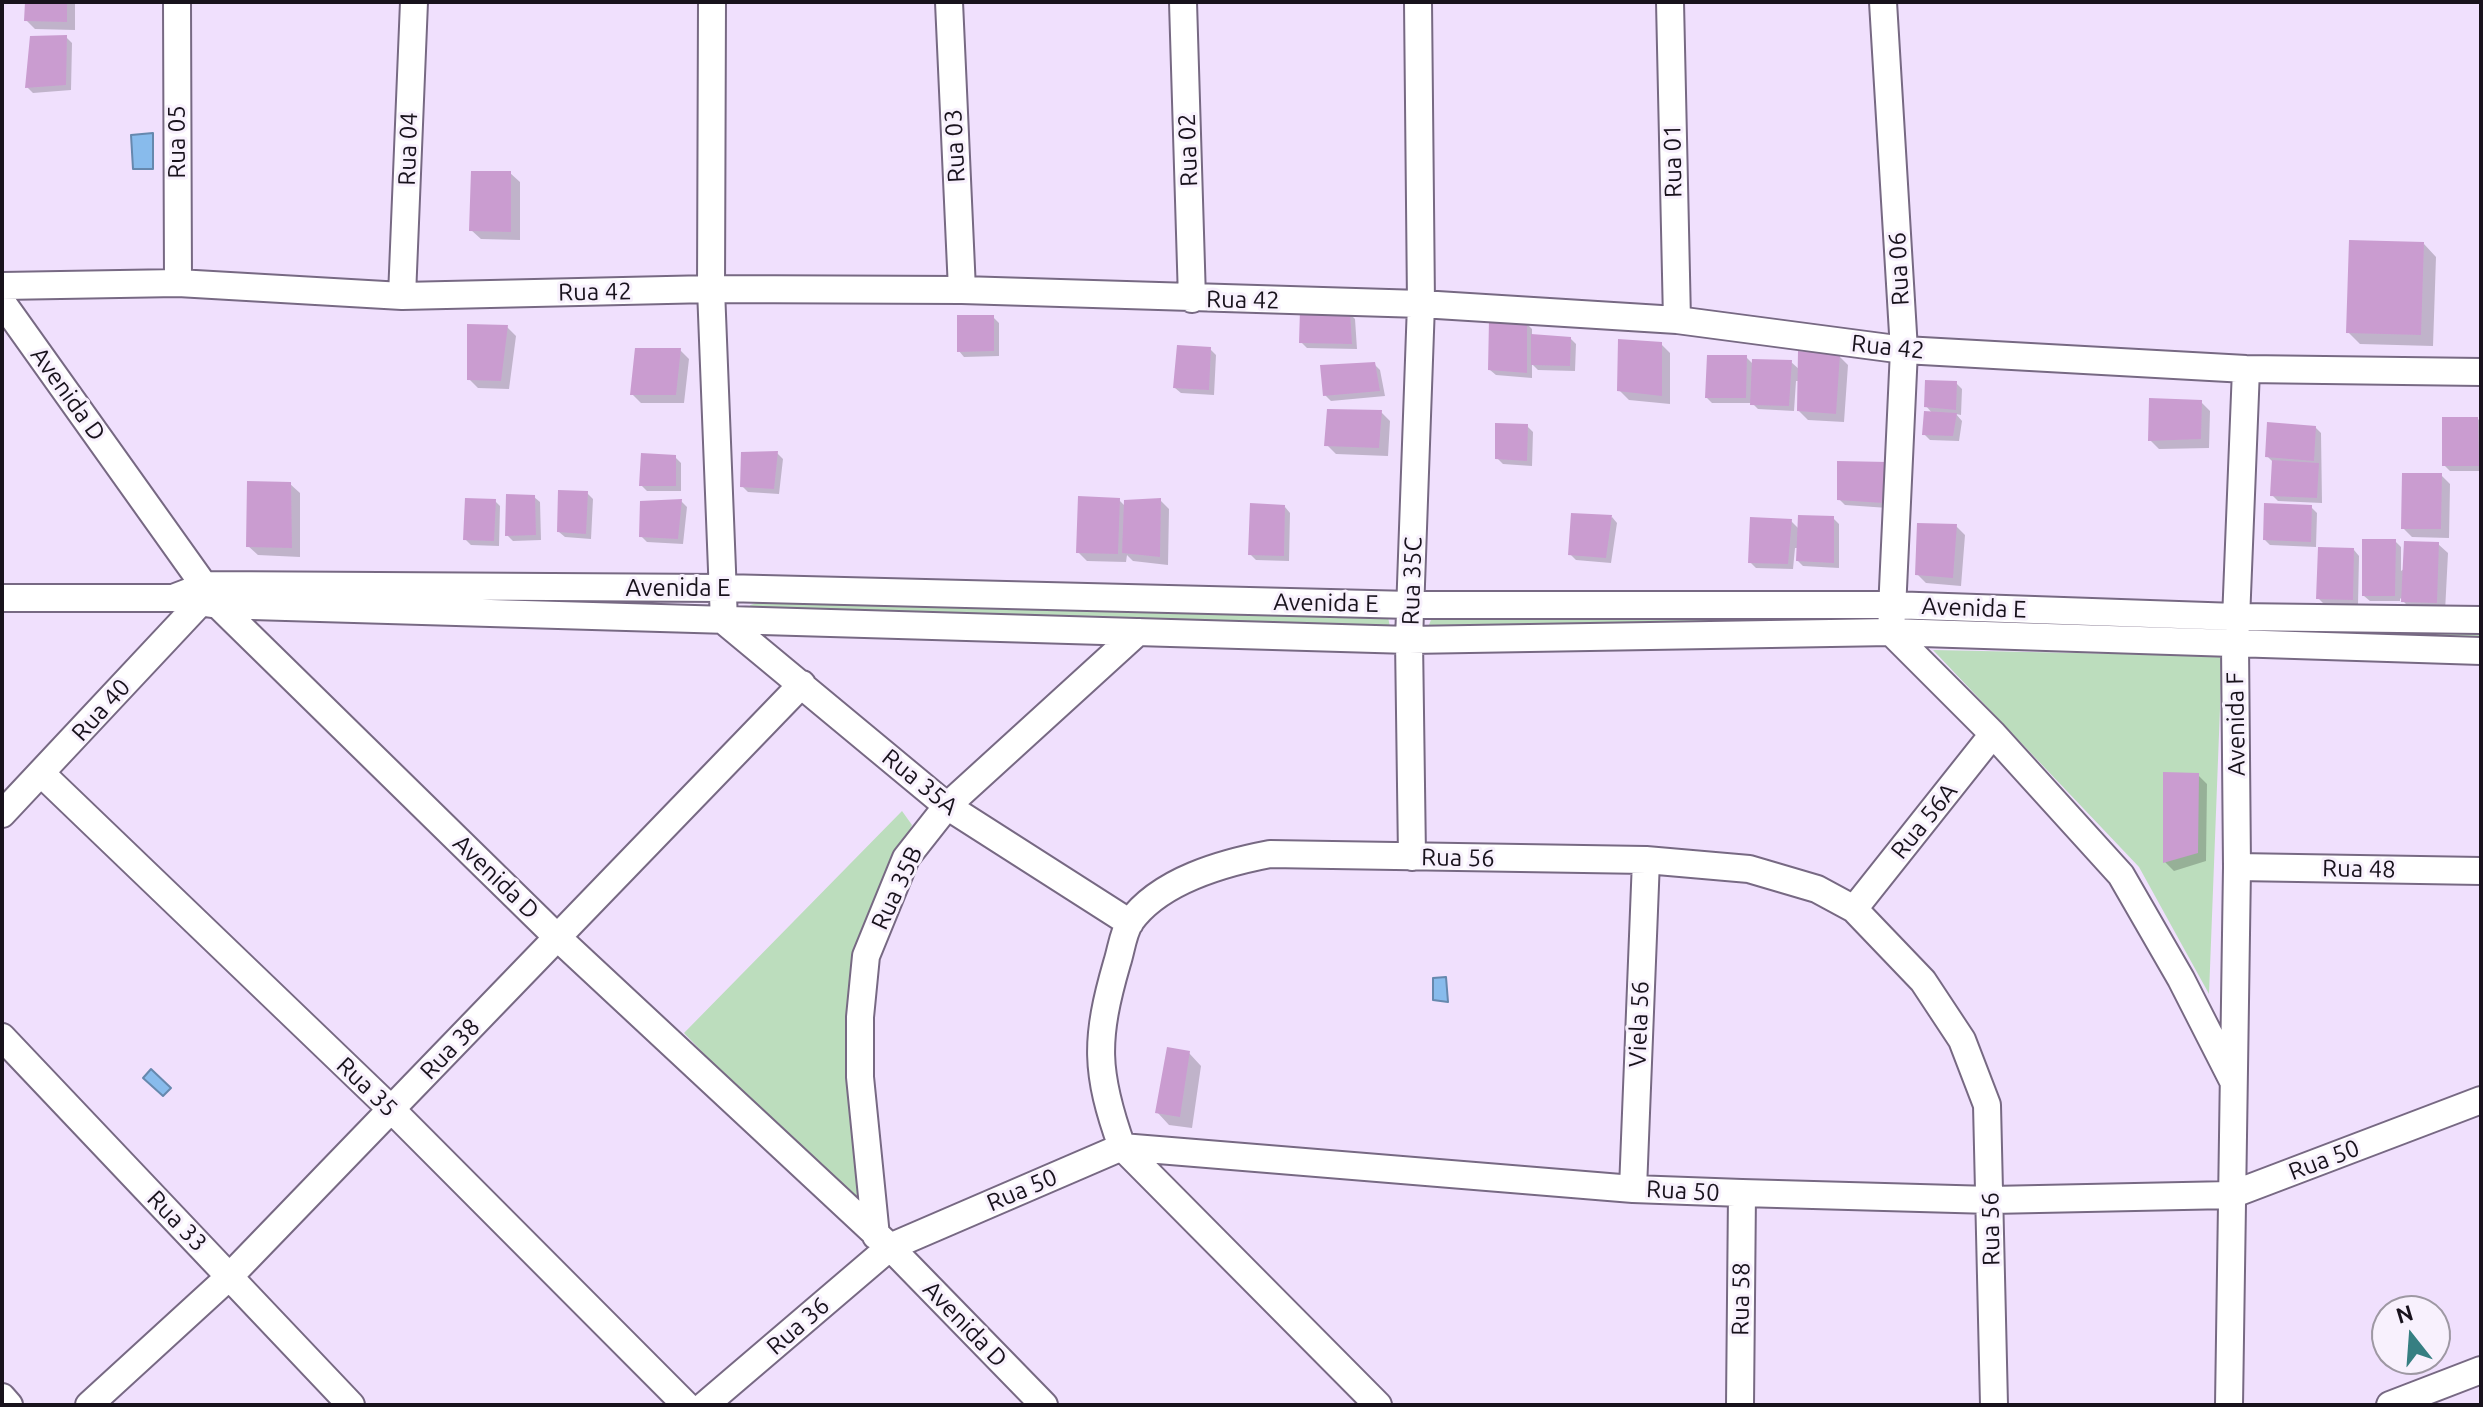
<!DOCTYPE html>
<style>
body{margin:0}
#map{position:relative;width:2483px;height:1407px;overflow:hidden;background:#f0e0fd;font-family:Ubuntu,sans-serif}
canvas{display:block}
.frame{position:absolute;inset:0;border:4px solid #18121c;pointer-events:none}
.north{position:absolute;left:2371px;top:1295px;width:80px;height:80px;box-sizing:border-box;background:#f8f1fd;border:2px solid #9e98a3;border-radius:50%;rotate:343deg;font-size:22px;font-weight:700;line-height:32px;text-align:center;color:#18121c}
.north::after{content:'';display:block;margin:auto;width:28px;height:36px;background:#367f82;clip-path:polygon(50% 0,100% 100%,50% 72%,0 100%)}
</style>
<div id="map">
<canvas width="2483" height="1407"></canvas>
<div class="frame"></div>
<div class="north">N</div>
</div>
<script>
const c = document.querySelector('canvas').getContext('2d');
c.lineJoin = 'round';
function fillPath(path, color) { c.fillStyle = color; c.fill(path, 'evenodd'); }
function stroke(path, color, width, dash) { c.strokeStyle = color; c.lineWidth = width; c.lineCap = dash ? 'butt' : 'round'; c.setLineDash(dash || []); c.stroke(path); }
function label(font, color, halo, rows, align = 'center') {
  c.font = font + ' Ubuntu,sans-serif'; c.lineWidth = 6; c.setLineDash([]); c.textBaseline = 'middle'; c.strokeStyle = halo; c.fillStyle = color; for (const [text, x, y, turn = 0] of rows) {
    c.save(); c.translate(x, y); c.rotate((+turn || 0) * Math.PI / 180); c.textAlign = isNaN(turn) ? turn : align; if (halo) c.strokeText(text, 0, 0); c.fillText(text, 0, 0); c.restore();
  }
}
const green = new Path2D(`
 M762,602l601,14 25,1 2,10 -638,-14 -2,-8z
 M1432,617l378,2 33,1 -411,8 -3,-3z
 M2263,626l218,6v9l-219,-4z
 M1933,650l289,6 -13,338 -70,-127z
 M902,811l10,14 -55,125 -11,111 23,137 -18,8 -167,-173z`);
const water = new Path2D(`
 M153,133v36h-20l-2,-34z
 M1446,977l2,25 -15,-2v-22z
 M151,1069l20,19 -8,8 -20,-18z`);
const shadow = new Path2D(`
 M27,2h48v28l-40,-1 -9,-9z
 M66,37l6,6 -1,47 -38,3 -6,-6z
 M510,173l10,9v58l-39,-1 -10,-9z
 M2424,244l12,13 -3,89 -73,-2 -12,-12z
 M1349,313l6,6 2,30 -50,-1 -6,-6z
 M993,317l6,6v33l-35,1 -5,-6z
 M1526,323l6,6v7l38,2 6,6 -1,27 -37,-1 -6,-6v14l-36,-3 -6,-5z
 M507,327l9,9 -7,53 -31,-1 -9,-9z
 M1661,344l9,9v51l-41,-4 -10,-10z
 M1210,349l6,6 -2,40 -33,-2 -6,-5z
 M680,350l9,9 -5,44h-43l-9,-9z
 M1839,356l9,9 -4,57 -36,-2 -9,-9 1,-30h-4l-2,30 -36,-2 -6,-6h-40l-5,-5 39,-41 8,8 37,-3 9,8z
 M1374,364l6,6 5,26 -54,5 -6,-6z
 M1956,383l6,6 -1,26 -5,-1 6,7 -3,20 -29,-1 -6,-6 9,-20 -7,-8z
 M2201,402l9,9 -1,37 -50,1 -9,-9z
 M1381,412l9,9 -2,35 -52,-2 -9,-9z
 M2478,419l3,3v49h-31l-6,-6z
 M1527,426l6,6 -1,34 -29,-2 -6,-6z
 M2315,427l6,6 1,70 -44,-2 -6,-6 1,-33 -6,-6z
 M777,453l6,6 -4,35 -31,-2 -6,-6z
 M675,457l6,6v28h-34l-6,-6z
 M1887,464l1,44 -43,-3 -6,-6z
 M2441,475l9,9 -1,54 -37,-1 -9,-9z
 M290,484l10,9v64l-42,-2 -10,-9z
 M587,493l6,6 -2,40 -26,-2 -6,-5z
 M534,497l6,5 1,38 -28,1 -6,-6z
 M1119,500l7,7 34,-7 9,9 -1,56 -35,-4 -6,-6 -1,7 -39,-1 -9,-9z
 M495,501l5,5 -1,40 -28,-1 -6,-6z
 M681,501l6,6 -4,37 -36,-2 -6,-6z
 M1285,507l5,6 -1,48 -33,-1 -6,-6z
 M2311,507l6,6 -1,34 -46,-2 -5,-5z
 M1612,517l5,6 -6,40 -35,-3 -6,-6z
 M1833,518l6,6v44l-36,-2 -5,-5v-13h-3l-2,21 -37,-1 -6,-6 41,-41 8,8z
 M1956,526l9,9 -4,51 -35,-3 -9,-9z
 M2395,541l6,6v24l37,-27 10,9 -3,59 -33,-2 -12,-12v3h-30l-6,-5z
 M2354,550l5,6 -1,49 -34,-1 -6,-6z
 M2198,775l9,9 -1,77 -32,10 -9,-9z
 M1189,1053l12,13 -9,62 -23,-3 -12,-13z`);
const building = new Path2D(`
 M25,2h42v20l-43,-1z
 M67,35l-1,50 -41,3 5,-52z
 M471,171h40v61l-42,-1z
 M2349,240l75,2 -3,93 -75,-2z
 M1300,310l50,1 2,33 -53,-1z
 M957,315h37v36l-37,1z
 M1489,320l38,1v52l-39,-3z
 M467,324l41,1 -7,56 -34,-1z
 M1531,334l40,3 -1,29 -39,-1z
 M1618,339l44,3v54l-45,-5z
 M1177,345l34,2 -2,43 -36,-2z
 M635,348h46l-5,47h-46z
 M1798,351l42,3 -4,60 -39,-3z
 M1707,355h40l-1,43h-41z
 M1752,359l40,1 -3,46 -39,-1z
 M1375,362l5,29 -57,5 -3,-31z
 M1925,380l32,1 -1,29 -32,-3z
 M2149,398l53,2 -1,39 -53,2z
 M1327,409l55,1 -3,38 -55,-2z
 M1924,411l33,2 -4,23 -31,-1z
 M2442,417h36l1,49h-37z
 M2267,422l49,4 -2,35 -49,-4z
 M1495,423l33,1 -1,37 -32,-2z
 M778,451l-4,38 -34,-2 1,-35z
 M641,453l35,2v31h-37z
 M2272,460l47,3 -2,35 -47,-2z
 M1837,461l51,1 -5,41 -46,-3z
 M2402,473h40l-1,56h-40z
 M247,481l44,1 1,66 -46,-1z
 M558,490l30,1 -2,43 -29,-2z
 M506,494l29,1 1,40 -31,1z
 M1078,496l42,2 -2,56 -42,-1z
 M465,498l31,1 -2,42 -31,-1z
 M1161,498l-1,59 -38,-4 2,-53z
 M682,499l-4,40 -39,-2 1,-36z
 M1250,503l35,2 -1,51 -36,-1z
 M2264,503l48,2 -1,37 -48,-2z
 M1571,513l41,2 -6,43 -38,-3z
 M1798,515l36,1v47l-38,-2z
 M1750,517l42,2 -4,45 -40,-1z
 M1917,523l40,1 -4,54 -38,-3z
 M2362,539h34l-1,57h-33z
 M2404,541l35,1 -2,61 -36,-1z
 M2318,547l36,1 -1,52 -37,-1z
 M2163,772l36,1 -1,80 -35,10z
 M1167,1047l23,4 -10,66 -25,-4z`);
const minor = new Path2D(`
 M177,2l1,281
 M712,2l-1,287 13,332 223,185 183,117
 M949,2l13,288
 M1183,2l9,297
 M1670,2l7,318
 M1883,2l21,348 -13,282 102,102 128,141 60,104 51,100
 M2,286l176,-3 224,13 309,-7 251,1 459,14 256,16 227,30 342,19 235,3
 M402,296l12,-294
 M2,302l216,303 339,332 333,310 154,158
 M2,598h171l45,7 1191,35 482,-8 590,19
 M173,598l34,-13 516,3 688,17h479l346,12 245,3
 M42,774l350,336 294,295
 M2,814l196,-209
 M1412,857l-3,-217 12,-336 -3,-302
 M2237,867l244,4
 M1854,909l139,-175
 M2,1037l349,368
 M1633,1189l13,-329
 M876,1236l-16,-159v-60l6,-61 40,-98 41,-52 191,-174
 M2,1397l7,8
 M89,1405l141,-129 572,-592
 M705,1405l185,-158 232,-100 511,42 109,4 249,7 240,-5 250,-95
 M1378,1405l-256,-258c-27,-75 -27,-108 -5,-184 4,-12 6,-30 13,-41 30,-42 93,-59 140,-68l376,6 103,9 68,20 37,20 69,72 39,59 25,65 7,300
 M1740,1405l2,-212
 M2229,1405l8,-538 -2,-222 11,-276
 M2390,1405l91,-35`);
const streetNames = [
 ["Rua 05",177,142,-90],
 ["Rua 03",955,146,-93],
 ["Rua 04",408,149,-88],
 ["Rua 02",1188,150,-92],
 ["Rua 01",1673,161,-91],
 ["Rua 06",1899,269,-93],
 ["Rua 42",595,292,-1],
 ["Rua 42",1243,300,1],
 ["Rua 42",1888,347,6],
 ["Avenida D",68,394,54],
 ["Rua 35C",1412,581,-88],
 ["Avenida E",678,588],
 ["Avenida E",1326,603,1],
 ["Avenida E",1974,608,2],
 ["Rua 40",101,710,-48],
 ["Avenida F",2236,724,-91],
 ["Rua 35A",920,782,39],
 ["Rua 56A",1924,821,-51],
 ["Rua 56",1458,858,1],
 ["Rua 48",2359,869,1],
 ["Avenida D",496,877,44],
 ["Rua 35B",897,888,-65],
 ["Viela 56",1639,1024,-88],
 ["Rua 38",450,1049,-46],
 ["Rua 35",367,1087,44],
 ["Rua 50",2324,1160,-21],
 ["Rua 50",1022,1190,-23],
 ["Rua 50",1683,1191,3],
 ["Rua 33",177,1221,46],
 ["Rua 56",1991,1229,-91],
 ["Rua 58",1741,1299,-89],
 ["Avenida D",965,1324,46],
 ["Rua 36",798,1326,-41]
];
fillPath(green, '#bcddbd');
fillPath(water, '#88bbec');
stroke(water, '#6688ae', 2);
fillPath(shadow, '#0003');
fillPath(building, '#ca9cd0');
stroke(minor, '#776983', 30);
stroke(minor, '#fff', 26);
label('24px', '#18121c', '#f8f1fd', streetNames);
</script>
